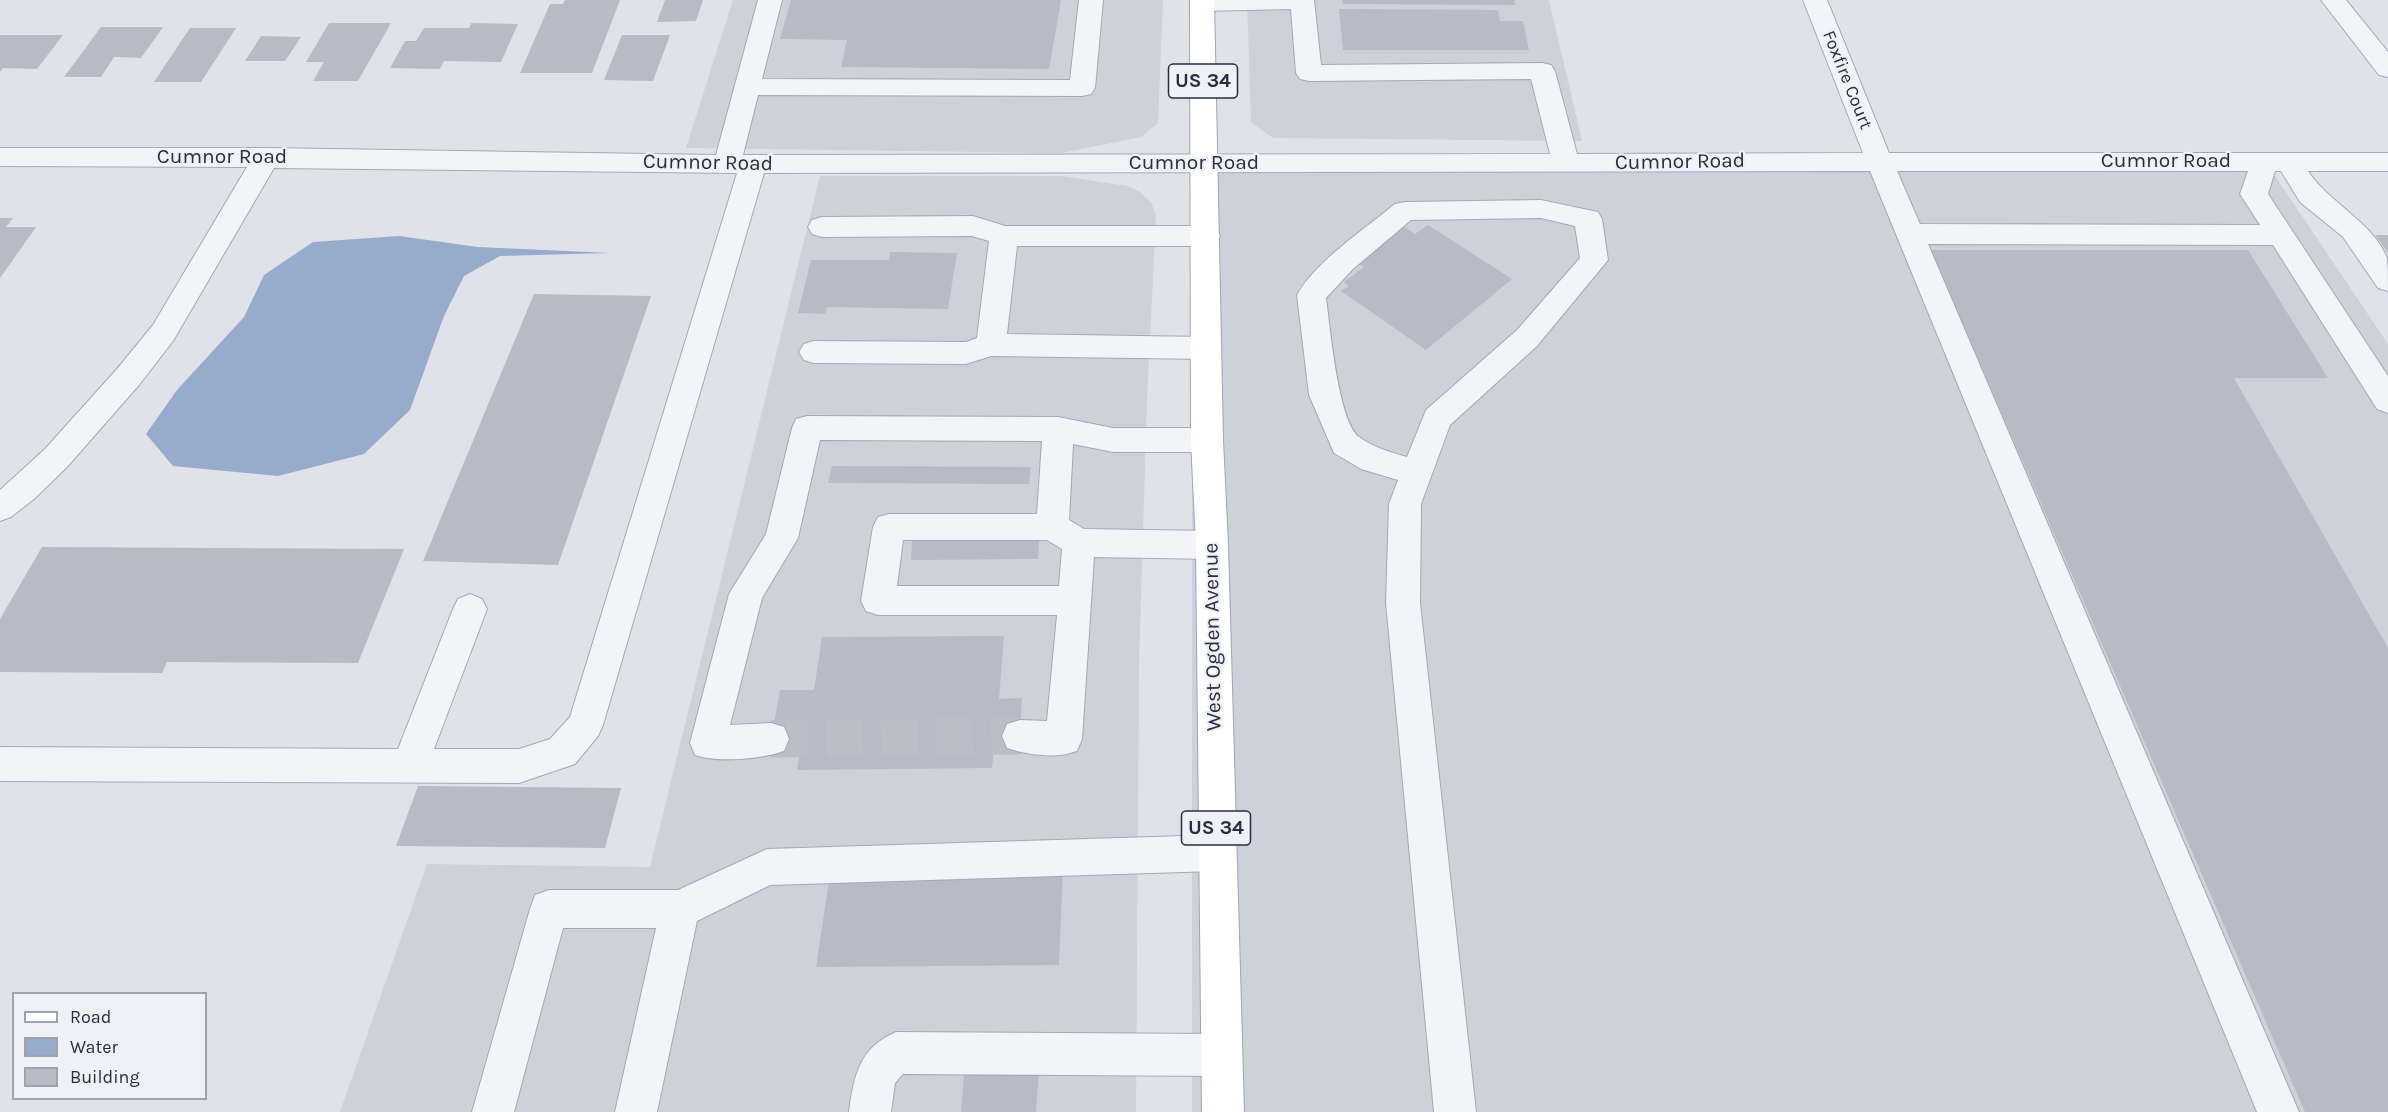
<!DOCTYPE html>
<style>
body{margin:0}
#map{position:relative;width:2388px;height:1112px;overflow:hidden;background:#dfe2ea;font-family:Karla,sans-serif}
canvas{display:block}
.legend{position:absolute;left:12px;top:992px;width:195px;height:108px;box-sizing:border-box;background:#eff1f7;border:2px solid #9fa3af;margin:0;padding:8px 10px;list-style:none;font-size:18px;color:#272e42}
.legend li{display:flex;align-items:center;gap:12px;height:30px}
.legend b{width:30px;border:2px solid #9fa3af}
</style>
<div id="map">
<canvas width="2388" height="1112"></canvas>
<ul class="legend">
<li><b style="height:8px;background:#fff"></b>Road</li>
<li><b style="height:16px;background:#98abcc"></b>Water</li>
<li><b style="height:16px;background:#b6bbc7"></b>Building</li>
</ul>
</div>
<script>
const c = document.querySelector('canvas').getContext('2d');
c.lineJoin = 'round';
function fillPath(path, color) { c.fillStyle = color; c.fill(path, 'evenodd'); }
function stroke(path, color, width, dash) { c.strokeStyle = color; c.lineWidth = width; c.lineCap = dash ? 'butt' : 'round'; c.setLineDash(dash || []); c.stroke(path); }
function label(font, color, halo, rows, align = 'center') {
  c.font = font + ' Karla,sans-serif'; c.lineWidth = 4.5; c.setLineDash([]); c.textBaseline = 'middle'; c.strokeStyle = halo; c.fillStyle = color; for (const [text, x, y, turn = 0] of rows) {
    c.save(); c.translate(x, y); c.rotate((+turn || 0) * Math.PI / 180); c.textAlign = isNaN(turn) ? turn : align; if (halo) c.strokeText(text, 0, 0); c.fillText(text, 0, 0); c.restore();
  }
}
const built = new Path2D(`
 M733,0h430l-5,123 -17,14 -80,16 -375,-5z
 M1247,0h302l33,141 -309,-3 -22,-16z
 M1192,155l1073,6 123,183v768h-1196z
 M820,176h241l66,10 13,6 11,10 5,14 -9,182 -8,267 -3,447h-796l87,-248 223,3z`);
const water = new Path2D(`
 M399,236l79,11 132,6 -110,3 -36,20 -20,40 -34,94 -46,44 -86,22 -105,-10 -27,-32 31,-44 67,-73 20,-42 49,-33z`);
const building = new Path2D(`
 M565,0h55l-28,73h-72l30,-69h13z
 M665,0h38l-7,21 -39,1z
 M791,0h270l-12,69 -208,-2 6,-27 -67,-1z
 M1342,0h172l1,5 -172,-1z
 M1339,9l159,1 2,11h23l6,29h-186z
 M329,23h62l-33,58h-45l11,-19h-18z
 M471,23l47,1 -17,38 -57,-1 -4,8 -50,-1 15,-27h11l8,-13h45z
 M101,27h62l-22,31 -27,-1 -13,20h-37z
 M190,28h46l-35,54h-47z
 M0,35h63l-26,34 -34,-1 -3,4z
 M622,35h48l-17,46 -49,-1z
 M261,36l40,1 -16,24h-40z
 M0,218h13l-7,9h30l-36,51z
 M1398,223l17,11 13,-9 84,54 -86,71 -85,-59 8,-5 -5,-4 20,-15 -12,-8z
 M2375,235h13v18z
 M1931,250h317l80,128h-94l154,270v464h-83z
 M890,252l67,1 -9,56 -121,-2 -2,7 -27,-1 13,-53h78z
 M534,294l117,2 -93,269 -135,-4z
 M832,466l199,1 -2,17 -201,-1z
 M1039,540l-1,19 -127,1 1,-19z
 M42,547l362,2 -46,114 -191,-1 -5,11 -162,-1v-53z
 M1004,636l-5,63 23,-1 -2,38 -2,13h-24l-2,19 -195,2 3,-18h-31l11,-62h34l8,-53z
 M418,786l203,2 -16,60 -209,-2z
 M1063,867l-4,98 -243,2 15,-98z
 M964,1073h75l-3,39h-75z`);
const minorTunnel = new Path2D(`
 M771,739l249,-3`);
const minor = new Path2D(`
 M758,0h24l-20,79 308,1 9,-80h24l-8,88 -4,6 -9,2 -324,-1 -15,60 807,-1 -19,-75 -222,2 -9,-2 -4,-6 -5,-64 -89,2 -8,-2 -4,-5 3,-4h121l7,65 221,-2 9,2 4,6 22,83 286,-1 -60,-153h24l62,153h499v18h-80c22,33 64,50 79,87 1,9 1,24 1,33l-10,-3 -35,-51 -43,-35 -19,-31h-6l-7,23 120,182v37l-11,-4 -104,-164 -345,-1 371,868h-42l-387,-941 -1106,2 -161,552 -5,11 -23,28 -56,19 -519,-2v-34l398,2 55,-140 5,-10 12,-5 12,5 5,10 -53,140h85l31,-10 20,-22 167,-544 -463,-5 -101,173 -34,44 -72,82 -33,32 -23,18 -11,4v-31l45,-41 72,-80 36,-44 94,-158 -247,-1v-18h267l449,7zM1897,171h351l-8,23 20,31 -340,-1z
 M2321,0h25l42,52v25l-9,-2z
 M1541,200l57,12 4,7 6,41 -71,86 -87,79 -29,79 -1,99 56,509h-42l-48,-509 3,-99 9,-24 -37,-11 -27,-16 -25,-58 -12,-100c18,-33 69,-67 98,-91l10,-2zM1541,218l34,8 5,32 -63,72 -91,80 -19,47c-17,-5 -33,-9 -48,-20 -21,-16 -29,-111 -33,-139l27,-29 58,-49z
 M973,216l32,10h201l10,3 4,7 -4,7 -10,3h-189l-10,88 199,3 10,3 5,8 -5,8 -10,3 -215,-3 -25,8 -152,-1 -10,-3 -5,-8 5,-8 10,-3 152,1 11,-4 12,-97 -17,-5 -150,1 -10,-3 -4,-7 4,-7 10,-3z
 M807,416l251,1 55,11h94l11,3 5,9 -5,9 -11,3h-94l-40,-8 -4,76 15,9 128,2 12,4 4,10 -4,10 -12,4 -118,-2 -12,182 -5,12c-21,8 -49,4 -70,-3l-5,-12 5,-12 13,-4 27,1 10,-106h-179l-12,-4 -5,-10 12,-74 5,-10 11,-3h148l5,-73 -222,-1 -22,98 -36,60 -32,127 41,-2 13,4 5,12 -5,12c-22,8 -67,12 -89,4l-5,-12 39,-149 37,-60 26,-106 4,-9zM903,540h144l15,9 -3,37h-162z
 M1216,835l13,5 6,13 -6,13 -13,5 -446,14 -73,36 -40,191h-42l41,-184h-93l-49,184h-42l58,-203 5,-14 14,-5h129l89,-41z
 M896,1032l325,2 15,6 6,15 -6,15 -15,6 -318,-2 -8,9 -4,29h-42c5,-37 10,-64 47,-80z`);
const major = new Path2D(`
 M1190,0h24l9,440 5,105 16,567h-42l-6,-567 -5,-105z`);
const farStreetnames = [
 ["Foxfire Court",1847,80,68]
];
const shields = [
 [1203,81,69],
 [1216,828,69]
];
const shieldNames = [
 ["US 34",1203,81],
 ["US 34",1216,828]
];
const streetNames = [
 ["Cumnor Road",222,157],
 ["Cumnor Road",2166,161],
 ["Cumnor Road",1680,162,-1],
 ["Cumnor Road",708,163,1],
 ["Cumnor Road",1194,163],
 ["West Ogden Avenue",1213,637,-91]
];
fillPath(built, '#cdd1dc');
fillPath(water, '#98abcc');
fillPath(building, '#b6bbc7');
stroke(minorTunnel, '#babec8', 37, [37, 18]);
stroke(minor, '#a4a8b4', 2);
stroke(major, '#9ea5b6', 2);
fillPath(minor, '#f2f4f7');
fillPath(major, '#fff');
label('18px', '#272e42', '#eff1f7', farStreetnames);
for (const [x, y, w] of shields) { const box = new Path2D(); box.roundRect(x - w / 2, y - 17, w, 34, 4.5); c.fillStyle = '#eff1f7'; c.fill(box); stroke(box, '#272e42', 1.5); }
label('bold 20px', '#272e42', null, shieldNames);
label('21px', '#272e42', '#eff1f7', streetNames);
</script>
